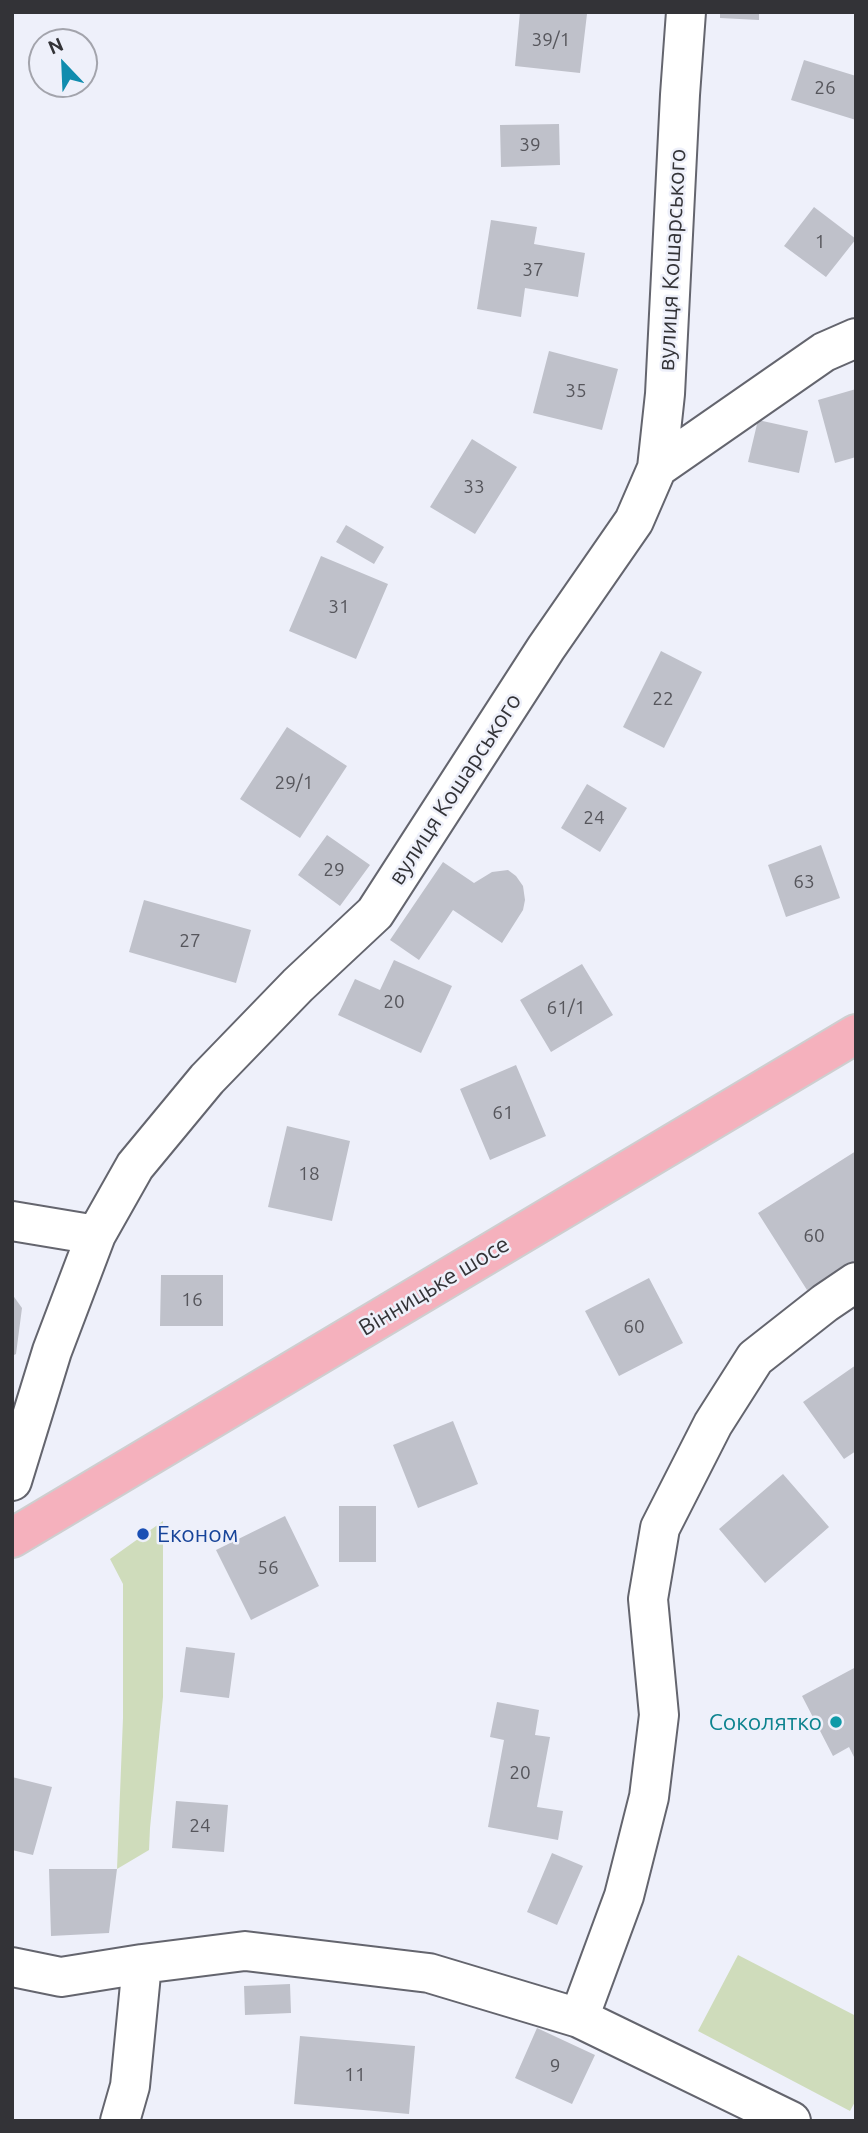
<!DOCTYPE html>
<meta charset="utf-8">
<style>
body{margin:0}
#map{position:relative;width:868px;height:2133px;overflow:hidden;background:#eef0fa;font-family:Ubuntu,sans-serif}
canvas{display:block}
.frame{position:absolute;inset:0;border:14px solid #333337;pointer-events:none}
.north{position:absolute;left:28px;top:28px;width:70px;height:70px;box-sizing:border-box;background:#eef0fa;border:2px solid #a3a4ac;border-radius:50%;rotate:337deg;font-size:19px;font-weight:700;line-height:28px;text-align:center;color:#333337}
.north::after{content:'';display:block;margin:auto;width:24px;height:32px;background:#108cae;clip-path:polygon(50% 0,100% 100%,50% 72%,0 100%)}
</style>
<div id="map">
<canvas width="868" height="2133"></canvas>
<div class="frame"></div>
<div class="north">N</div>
</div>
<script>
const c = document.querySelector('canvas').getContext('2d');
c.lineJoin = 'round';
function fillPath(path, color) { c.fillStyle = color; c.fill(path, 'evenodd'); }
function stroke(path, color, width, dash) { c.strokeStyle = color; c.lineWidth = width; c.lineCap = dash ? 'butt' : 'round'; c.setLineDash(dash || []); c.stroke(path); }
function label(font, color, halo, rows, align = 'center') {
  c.font = font + ' Ubuntu,sans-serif'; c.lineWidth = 5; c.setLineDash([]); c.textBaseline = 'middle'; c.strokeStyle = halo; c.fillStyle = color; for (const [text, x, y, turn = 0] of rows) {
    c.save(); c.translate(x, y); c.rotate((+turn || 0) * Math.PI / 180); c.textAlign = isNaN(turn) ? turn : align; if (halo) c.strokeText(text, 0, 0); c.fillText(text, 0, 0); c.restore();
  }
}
const green = new Path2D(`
 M163,1521v176l-13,131 -1,22 -32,19 6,-151v-134l-13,-25z
 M738,1955l118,61v84l-6,11 -152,-80z`);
const building = new Path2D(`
 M520,12l67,2 -7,59 -65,-7z
 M720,12h39v8l-39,-2z
 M804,60l52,16v44l-65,-20z
 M559,124l1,41 -59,2 -1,-42z
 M814,207l42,32 -30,38 -42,-31z
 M491,220l46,7 -3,17 51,9 -7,44 -53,-9 -4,29 -44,-8z
 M549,351l69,18 -16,61 -69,-17z
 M856,389v68l-21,6 -17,-63z
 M758,420l50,11 -9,42 -51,-11z
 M472,439l45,28 -42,67 -45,-27z
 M346,525l38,22 -10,17 -38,-22z
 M321,556l67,28 -32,75 -67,-28z
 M661,651l41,21 -38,76 -41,-21z
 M287,727l60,39 -47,72 -60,-39z
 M587,784l40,24 -27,44 -39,-24z
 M327,835l43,30 -30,41 -42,-31z
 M821,845l19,53 -54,19 -18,-52z
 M443,862l31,21 18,-11 16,-2 8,6 7,10 2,14 -2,10 -21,33 -49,-33 -34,50 -29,-20z
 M144,900l107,30 -15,53 -107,-31z
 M394,960l58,26 -31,67 -83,-38 17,-36 25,11z
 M582,964l31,51 -62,37 -31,-52z
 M516,1065l30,71 -56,24 -30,-71z
 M287,1126l63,15 -18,80 -64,-14z
 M856,1151v109l-49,30 -49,-77z
 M161,1275h62v51h-63z
 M649,1278l34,65 -64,33 -34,-65z
 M12,1294l10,14 -6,46 -4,2z
 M856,1365v86l-12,8 -41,-57z
 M453,1421l25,63 -60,24 -25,-63z
 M783,1474l46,53 -64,56 -46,-54z
 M339,1506h37v56h-37z
 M285,1516l34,70 -68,34 -35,-70z
 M186,1647l49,6 -6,45 -49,-6z
 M856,1667v94l-7,-14 -16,9 -31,-60z
 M497,1702l42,8 -4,25 15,2 -13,70 26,4 -5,29 -70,-13 16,-87 -14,-3z
 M12,1777l40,10 -19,68 -21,-5z
 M176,1801l52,4 -4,47 -52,-4z
 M552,1853l31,13 -26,59 -30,-13z
 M49,1869h68l-8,64 -58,3z
 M290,1984l1,29 -46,2 -1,-29z
 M537,2028l58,27 -23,49 -57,-26z
 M300,2036l115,10 -6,68 -115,-10z`);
const minor = new Path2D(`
 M657,468l167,-116 32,-14
 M12,1221l84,14
 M12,1481l40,-130 44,-116 39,-69 72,-87 91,-94 77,-72 171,-265 88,-127 23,-53 8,-74 15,-299 6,-83
 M12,1967l49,10 81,-13 103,-13 184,22 150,45 212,103
 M579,2018l45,-122 25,-99 10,-82 -11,-116 12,-71 53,-104 42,-66 70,-55 31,-21
 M120,2121l10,-35 12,-122`);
const major = new Path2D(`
 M12,1538l844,-504`);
const markers = [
 [143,1534,7,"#1a4fb4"],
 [836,1722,7,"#0f9aa8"]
];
const numberNames = [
 ["39/1",551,40],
 ["26",825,88],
 ["39",530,145],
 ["1",820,242],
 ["37",533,270],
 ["35",576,391],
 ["33",474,487],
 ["31",339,607],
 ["22",663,699],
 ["29/1",294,783],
 ["24",594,818],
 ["29",334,870],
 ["63",804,882],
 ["27",190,941],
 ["20",394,1002],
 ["61/1",566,1008],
 ["61",503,1113],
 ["18",309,1174],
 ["60",814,1236],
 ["16",192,1300],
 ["60",634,1327],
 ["56",268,1568],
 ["20",520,1773],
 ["24",200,1826],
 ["9",555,2066],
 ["11",355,2075]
];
const streetNames = [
 ["вулиця Кошарського",672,260,-87],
 ["вулиця Кошарського",455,789,-57],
 ["Вінницьке шосе",434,1286,-31]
];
const transitNames = [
 ["Економ",157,1534]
];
const cultureNames = [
 ["Соколятко",822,1722]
];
fillPath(green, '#cfdcbb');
fillPath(building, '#bfc1ca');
stroke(minor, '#64656e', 42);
stroke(major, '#cececf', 42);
stroke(minor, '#fff', 38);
stroke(major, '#f5b1bd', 38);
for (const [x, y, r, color] of markers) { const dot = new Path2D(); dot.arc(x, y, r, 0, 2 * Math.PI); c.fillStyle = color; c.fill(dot); stroke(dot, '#eef0fa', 2.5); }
label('19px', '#56565c', null, numberNames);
label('23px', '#333337', '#eef0fa', streetNames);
label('23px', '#164399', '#eef0fa', transitNames, 'left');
label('23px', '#0d838f', '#eef0fa', cultureNames, 'right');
</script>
